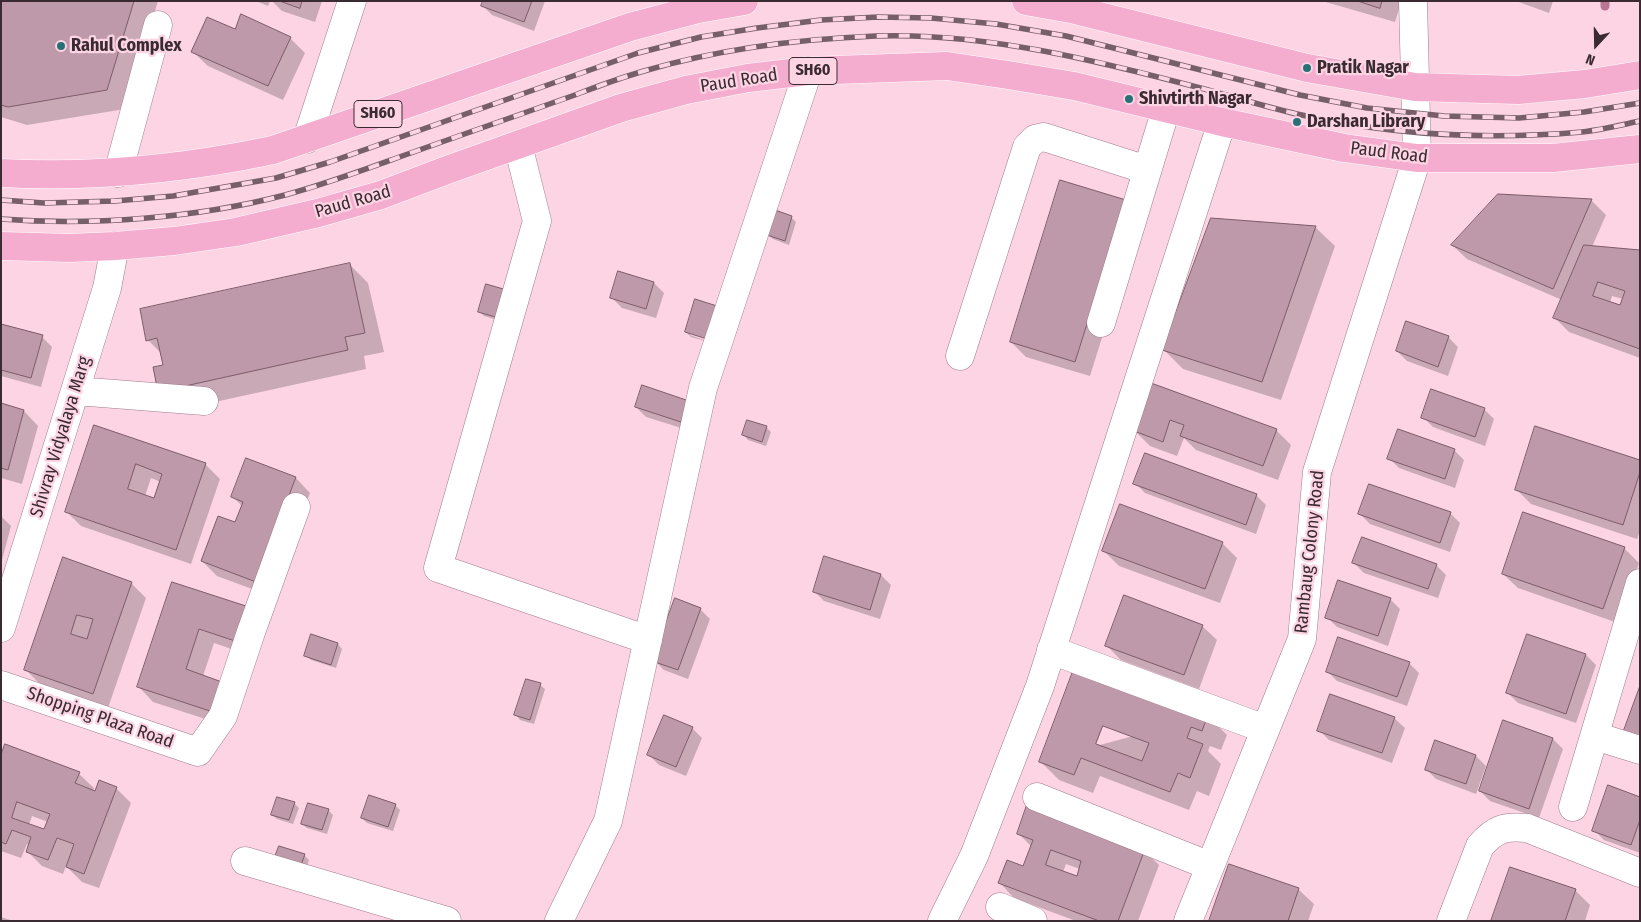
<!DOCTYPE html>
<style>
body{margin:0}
#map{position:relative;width:1641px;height:922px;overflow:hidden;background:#fcd4e4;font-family:"Fira Sans Condensed",sans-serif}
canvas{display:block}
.frame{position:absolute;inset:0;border:2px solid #3a2b32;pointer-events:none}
.north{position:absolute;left:1571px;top:20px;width:50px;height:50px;-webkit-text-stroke:4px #fcd4e4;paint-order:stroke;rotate:201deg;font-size:14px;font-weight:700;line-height:20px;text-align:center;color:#3a2b32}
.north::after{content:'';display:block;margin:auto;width:18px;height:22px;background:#3a2b32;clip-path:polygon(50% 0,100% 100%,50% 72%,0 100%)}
</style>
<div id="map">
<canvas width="1641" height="922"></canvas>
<div class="frame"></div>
<div class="north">N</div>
</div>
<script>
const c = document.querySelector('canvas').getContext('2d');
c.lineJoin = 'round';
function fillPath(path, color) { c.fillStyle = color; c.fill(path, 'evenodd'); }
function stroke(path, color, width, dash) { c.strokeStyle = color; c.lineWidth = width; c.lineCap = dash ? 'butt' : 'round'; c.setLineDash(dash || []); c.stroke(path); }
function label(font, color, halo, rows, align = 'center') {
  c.font = font + ' "Fira Sans Condensed",sans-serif'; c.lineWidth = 4.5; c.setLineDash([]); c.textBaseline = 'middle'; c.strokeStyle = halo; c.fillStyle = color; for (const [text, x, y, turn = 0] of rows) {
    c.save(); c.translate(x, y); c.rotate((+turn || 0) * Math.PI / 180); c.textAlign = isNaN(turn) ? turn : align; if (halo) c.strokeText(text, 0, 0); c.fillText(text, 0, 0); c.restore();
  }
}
const shadow = new Path2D(`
 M1,1h157l-33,108 -98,16 -26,-8z
 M256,1h14l-2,5z
 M272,1h50l-7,21 -33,-11z
 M484,1h61l-11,30 -42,-16 -10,-10z
 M1322,1h77l2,2 -6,19z
 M1516,1h37l-4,12z
 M235,31l55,7 15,15 -22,47 -75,-34 -15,-14z
 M1591,200l15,15 -14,32 48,4v107l-71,-26 -15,-15 8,-17 -95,-41 -15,-14zM1612,296l11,3 -2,8 -11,-4z
 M1140,216l-50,160 -64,-19 -15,-15z
 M791,217l5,5 -7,23 -16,-6 -5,-4z
 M1212,219l104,9 19,18 -54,154 -98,-31 -19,-19z
 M349,264l19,19 16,69 -20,4 2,13 -188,41 -16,-56 -14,-14z
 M654,283l10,10 -8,25 -34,-10 -10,-10z
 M506,291l-2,31 -20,-6 -5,-5z
 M1,325l41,12 10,10 -11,40 -40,-11z
 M686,332l4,1v2l22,8 -21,-6z
 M1448,337l10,10 -10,29 -41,-15 -10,-10z
 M1152,384l124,46 15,15 -13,35 -82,-30 -12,-12 -7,18 -27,-10 -15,-15z
 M688,402l3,29 -45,-14 -10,-10z
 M1,405l23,6 14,15 -16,58 -21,-6z
 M1484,409l10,10 -9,27 -52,-19 -10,-10z
 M95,426l110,38 15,15 -29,85 -110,-38 -15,-15zM151,478l10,4 -7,17 -9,-3z
 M766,427l5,5 -5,14 -18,-6 -4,-5z
 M1454,450l10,10 -9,28 -56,-20 -10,-10z
 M247,460l49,18 14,15 -39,103 -54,-20 -15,-15 34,-37 7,-17 -10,-10z
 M1640,462v69l-3,8 -106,-35 -15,-15z
 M1135,483l121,12 10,10 -10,29 -111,-41z
 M1450,513l10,10 -10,29 -80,-28 -10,-10z
 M1,516l10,10 -10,38z
 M1222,543l15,15 -17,45 -101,-37 -15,-15z
 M1624,548l15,15 -21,60 -100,-35 -15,-14z
 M64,559l67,24 15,15 -38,110 -68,-24 -14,-14z
 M1354,563l82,2 10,10 -8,23 -74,-25z
 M881,575l10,10 -11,34 -56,-18 -10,-10z
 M173,583l79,73 -38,-13 -11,33 24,50 -74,-24 -14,-15z
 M1390,599l10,10 -12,37 -51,-19 -10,-10z
 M700,609l10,10 -22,60 -24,-9 -10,-10z
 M1202,626l15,14 -18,49 -78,-29 -14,-14z
 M1528,635l58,20 10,10 -20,58 -58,-20 -10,-10z
 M338,644l4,5 -6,19 -25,-8 -5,-5z
 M1409,663l10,10 -12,33 -70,-25 -10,-10z
 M540,685l5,4 -11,35 -14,-4 -4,-5z
 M1208,716l19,19 -6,15 -11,-4 -2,5 13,13 -12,32 -12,-5 -8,19 -89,-34 -7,17 -34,-13 -19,-19z
 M1394,718l11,10 -13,35 -63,-23 -10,-10z
 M1504,722l49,17 10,10 -24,69 -49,-17 -10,-10z
 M692,728l10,10 -16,38 -27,-11 -10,-10z
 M1436,742l40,14 10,10 -10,28 -40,-15 -10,-10z
 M1,758l78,16 15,14 -1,3 3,1 20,-4 15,15 -32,85 -17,-6 -16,-16 -3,8 -21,-8 -15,-15 3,-6 -3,-1 -6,14 -20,-7zM32,816l16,6 -3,9 -16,-6z
 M1640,798v55l-36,-13 -10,-10z
 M294,803l5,5 -6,16 -16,-5 -5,-4z
 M395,805l5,5 -7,21 -26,-8 -5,-5z
 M328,810l5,5 -6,19 -20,-6 -5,-4z
 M1018,833l126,17 15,15 -21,56h-62l-62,-23 -14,-15 24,-15 8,-21zM1066,864l14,5 -3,8 -14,-5z
 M279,847l25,8 5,5 -5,15z
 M1230,865l69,25 15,14 -6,17h-97z
 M1575,890l15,15 -5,16h-93z
 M1,917l12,4h-12z`);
const stream = new Path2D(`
 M1605,1v5`);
const building = new Path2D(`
 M1,1h133l-27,89 -99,17 -7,-2z
 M280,1h22l-2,7z
 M483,1h49l-8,21 -43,-16z
 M1358,1h24l-2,7z
 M241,14l50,23 -23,49 -77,-34 16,-35 28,12z
 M1060,180l66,20 -51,162 -65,-20z
 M1498,194l94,5 -39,90 -102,-44z
 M775,210l17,6 -7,25 -18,-6z
 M1211,218l105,8 -54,156 -100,-32z
 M1584,245l56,5v99l-87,-31zM1598,282l27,9 -5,14 -27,-9z
 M350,263l15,70 -20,4 3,13 -190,42 -5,-25 10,-2 -6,-27 -11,3 -6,-32z
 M618,271l36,11 -8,27 -36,-11z
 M486,284l21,6 -8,28 -21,-6z
 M695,299l22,7 -10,33 -22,-7z
 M1406,321l43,15 -11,31 -42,-16z
 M1,324l42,11 -12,43 -30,-8z
 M1151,383l126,46 -14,37 -83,-30 4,-11 -14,-5 -7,22 -29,-11z
 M642,385l47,16 -8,21 -46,-15z
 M1431,389l54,19 -10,29 -54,-19z
 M1,403l23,7 -16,60 -7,-2z
 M747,420l20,6 -5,16 -20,-7z
 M94,425l112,38 -30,87 -111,-38zM136,464l26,10 -8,24 -26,-9z
 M1535,426l105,34v12l-17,53 -108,-35z
 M1398,429l57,20 -10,30 -58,-20z
 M1145,453l112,41 -11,31 -113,-41z
 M246,458l50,19 -40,105 -55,-21 17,-45 17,6 8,-20 -12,-5z
 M1369,484l82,28 -11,31 -82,-29z
 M1120,504l103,38 -18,47 -103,-38z
 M1523,512l102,35 -22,62 -101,-35z
 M1362,537l75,27 -9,25 -76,-26z
 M824,556l57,18 -11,36 -57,-18z
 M63,557l69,25 -39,112 -69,-24zM77,615l16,4 -6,20 -16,-5z
 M1338,580l53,18 -13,38 -53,-18z
 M172,582l77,25 -11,35 -39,-13 -13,40 36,13 -9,30 -76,-25z
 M1124,595l79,30 -19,50 -79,-29z
 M675,598l26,10 -23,62 -26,-9z
 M311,634l27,9 -7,22 -27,-9z
 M1527,634l59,20 -20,60 -60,-21z
 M1338,637l72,25 -13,35 -71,-25z
 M1075,666l133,49 -6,16 -11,-4 -4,11 16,6 -13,34 -12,-5 -8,19 -89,-34 -7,17 -35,-13z
 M526,679l15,4 -11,37 -16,-5z
 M1640,686v53l-17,-6z
 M1330,694l65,23 -13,36 -65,-22z
 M664,715l29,12 -17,40 -29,-12z
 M1503,720l50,18 -24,71 -50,-18z
 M1103,726l46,17 -7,18 -46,-17z
 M1435,740l41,15 -10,29 -41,-14z
 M5,744l75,28 -5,11 20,8 4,-11 18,7 -33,87 -18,-7 8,-23 -17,-6 -9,22 -22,-8 5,-15 -19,-7 -6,14 -5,-2v-87zM17,802l33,12 -6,15 -32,-11z
 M1608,785l32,12v23l-9,25 -39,-14z
 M369,795l27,9 -8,23 -27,-9z
 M277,797l18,5 -6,18 -18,-5z
 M308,803l21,6 -7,21 -21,-6z
 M1027,805l118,44 -27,72h-19l-101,-38 9,-23 16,6 10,-26 -16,-6zM1051,850l30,11 -4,15 -31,-11z
 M279,846l26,8 -6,17 -26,-8z
 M1229,864l70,24 -11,33h-79z
 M1510,867l66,22 -11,32h-74z`);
const minor = new Path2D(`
 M307,139l45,-138
 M518,145l19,76 -99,347 210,72
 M118,173l40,-148
 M1101,323l65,-214
 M960,356l67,-209 8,-8 9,-2 103,33
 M76,391l128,10
 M1,628l106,-340 8,-42
 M1051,650l214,79
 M1,685l197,67 25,-36 28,-84 45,-125
 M1595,736l45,14
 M1037,797l173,69
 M1573,807l67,-224
 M245,861l202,60
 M1000,907l33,14
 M559,921l49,-100 95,-433 105,-317
 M942,921l32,-65 66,-170 182,-564
 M1188,921l114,-282 15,-167 100,-314 -4,-157
 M1451,921l29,-75c15,-17 24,-20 47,-18l113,45`);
const major = new Path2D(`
 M1026,1l45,8 236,59 108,19 103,3 67,-6 55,-9
 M1,173c92,5 182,-4 272,-23l357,-123 68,-18 46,-8
 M1,246l68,2 46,-2 59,-5 62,-9 82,-19 63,-18 66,-25 174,-62 65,-18 62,-12 60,-7 139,-5 61,9 66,11 148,36 122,26 73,10h136l87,-9`);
const rail = new Path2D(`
 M1,200l43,3 71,-2 58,-5 103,-18 54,-16 308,-109 63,-16 56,-9 64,-8 57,-3 53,1 65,6 70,12 234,59 67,13 77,8 75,2 65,-6 56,-9
 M1,219c91,7 196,-1 284,-24 41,-11 81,-26 120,-40 56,-20 111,-39 167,-59 24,-9 47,-18 72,-25 75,-22 154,-32 232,-35 110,-4 226,26 332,54 29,8 59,17 89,24 92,21 191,26 285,18 19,-2 39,-7 58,-11`);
const markers = [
 [61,46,5,"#277176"],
 [1307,68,5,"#277176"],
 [1129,99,5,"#277176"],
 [1297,122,5,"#277176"]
];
const shields = [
 [813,71,48],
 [378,114,48]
];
const shieldNames = [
 ["SH60",813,71],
 ["SH60",378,114]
];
const poiNames = [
 ["Rahul Complex",71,46],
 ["Pratik Nagar",1317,68],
 ["Shivtirth Nagar",1139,99],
 ["Darshan Library",1307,122]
];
const streetNames = [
 ["Paud Road",739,81,-9],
 ["Paud Road",1389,153,7],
 ["Paud Road",353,202,-16],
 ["Shivray Vidyalaya Marg",61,437,-73],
 ["Rambaug Colony Road",1310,552,-84],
 ["Shopping Plaza Road",100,718,19]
];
fillPath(shadow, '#0003');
stroke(stream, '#b97795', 9);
fillPath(building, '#be99a9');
stroke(building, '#7d5b69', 1);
stroke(minor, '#a07c8b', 29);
stroke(major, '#fff', 29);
stroke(minor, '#fff', 28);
stroke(major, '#f4accf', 28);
stroke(rail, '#765f69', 5.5);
stroke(rail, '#fcd4e4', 4, [11]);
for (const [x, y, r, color] of markers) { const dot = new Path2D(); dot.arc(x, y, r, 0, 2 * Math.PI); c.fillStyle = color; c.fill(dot); stroke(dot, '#fcd4e4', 2); }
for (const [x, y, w] of shields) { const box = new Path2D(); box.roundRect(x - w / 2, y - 13.5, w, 27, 4); c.fillStyle = '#fcd4e4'; c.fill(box); stroke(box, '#3a2b32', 1); }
label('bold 16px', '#3a2b32', null, shieldNames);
label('bold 18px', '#3a2b32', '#fcd4e4', poiNames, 'left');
label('18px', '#3a2b32', '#fcd4e4', streetNames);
</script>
